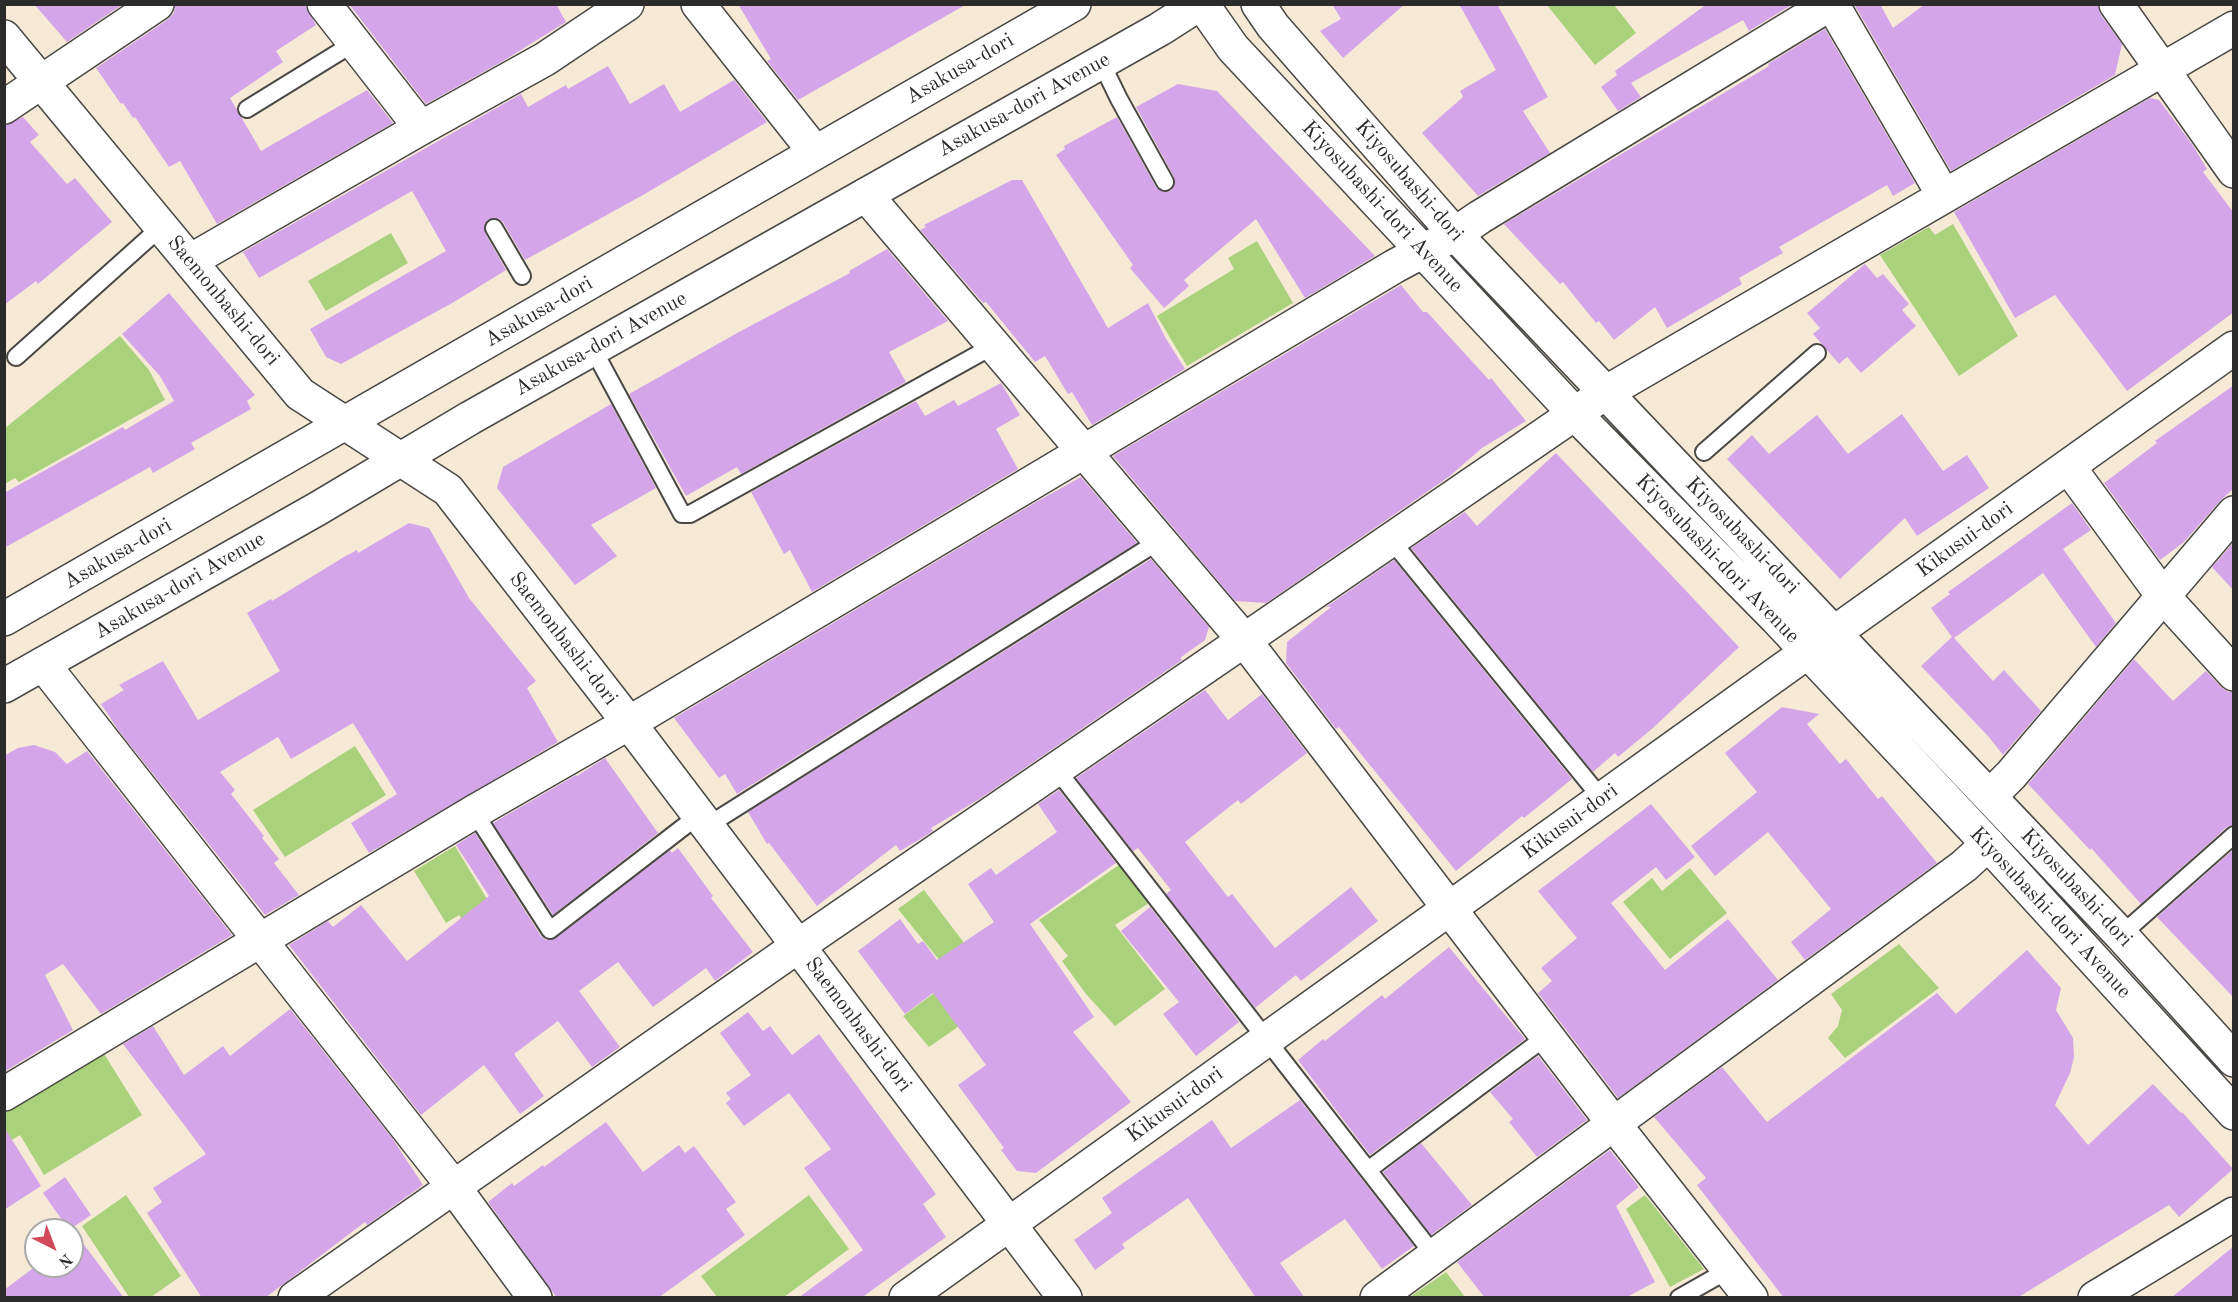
<!DOCTYPE html>
<style>
body{margin:0}
#map{position:relative;width:2238px;height:1302px;overflow:hidden;background:#f6ead7;font-family:"Old Standard TT",serif}
canvas{display:block}
.frame{position:absolute;inset:0;border:6px solid #2b2b2b;pointer-events:none}
.north{position:absolute;left:24px;top:1218px;width:60px;height:60px;box-sizing:border-box;background:#fff;border:2px solid #aaa;border-radius:50%;rotate:138deg;font-size:16px;font-weight:700;line-height:24px;text-align:center;color:#2b2b2b}
.north::after{content:'';display:block;margin:auto;width:21px;height:27px;background:#d1495b;clip-path:polygon(50% 0,100% 100%,50% 72%,0 100%)}
</style>
<div id="map">
<canvas width="2238" height="1302"></canvas>
<div class="frame"></div>
<div class="north">N</div>
</div>
<script>
const c = document.querySelector('canvas').getContext('2d');
c.lineJoin = 'round';
function fillPath(path, color) { c.fillStyle = color; c.fill(path, 'evenodd'); }
function stroke(path, color, width, dash) { c.strokeStyle = color; c.lineWidth = width; c.lineCap = dash ? 'butt' : 'round'; c.setLineDash(dash || []); c.stroke(path); }
function label(font, color, halo, rows, align = 'center') {
  c.font = font + ' "Old Standard TT",serif'; c.lineWidth = 5; c.setLineDash([]); c.textBaseline = 'middle'; c.strokeStyle = halo; c.fillStyle = color; for (const [text, x, y, turn = 0] of rows) {
    c.save(); c.translate(x, y); c.rotate((+turn || 0) * Math.PI / 180); c.textAlign = isNaN(turn) ? turn : align; if (halo) c.strokeText(text, 0, 0); c.fillText(text, 0, 0); c.restore();
  }
}
const green = new Path2D(`
 M1547,5h67l22,28 -41,32z
 M1953,224l65,112 -59,40 -79,-121 49,-28 6,8z
 M391,233l17,30 -82,48 -18,-30z
 M1257,241l36,62 -106,63 -30,-50 77,-47 -6,-11z
 M120,336l29,34 16,30 -146,82 -4,-4 -10,6v-56z
 M355,746l31,49 -101,62 -32,-47z
 M455,846l61,101 -28,17 -29,-49 -13,8 -32,-52z
 M1119,865l30,38 -34,22 50,64 -50,37 -29,-32 -24,-33 6,-5 -29,-36z
 M1690,868l37,45 -57,46 -47,-57 29,-24 10,13z
 M924,890l53,70 -24,17 -55,-68z
 M1899,944l40,44 -94,70 -17,-20 10,-12 4,-16 -11,-16z
 M978,961l27,33 -76,53 -26,-31z
 M103,1052l39,63 -98,60 -24,-40 -15,9v-31z
 M126,1195l55,81 -30,21h-22l-47,-71z
 M809,1195l40,54 -65,48h-67l-16,-21z
 M1645,1195l59,74 -34,18 -44,-78z
 M1446,1272l19,25h-55z`);
const building = new Path2D(`
 M34,4h89l-56,38z
 M175,4h129l12,21 -40,26 7,11 -53,36 31,53 106,-61 26,33 -176,101 -37,-63 -11,6 -34,-50 -2,1 -10,-15 -2,1 -25,-36 71,-48 7,-7z
 M349,4h207l10,18 -63,39 -77,43z
 M738,4h229l-169,96 -31,-39 4,-2z
 M1332,4h73l-62,54 -23,-27 21,-12z
 M1459,4h38l51,93 -25,14 27,42 -72,43 -56,-63 41,-36 -3,-6 36,-21z
 M1707,4h86l-44,27 -6,-11 -112,63 10,14 -23,14 -17,-24 16,-12 -2,-4z
 M1854,4h26l13,24 32,-24h172l4,11 21,29 -7,31 -164,96z
 M1825,29l90,154 -22,13 -6,-11 -108,62 4,6 -44,25 3,6 -75,44 -12,-21 -41,33 -15,-19 -3,2 -33,-41 -3,2 -56,-60 265,-158 -1,-2z
 M608,66l22,38 34,-20 16,28 54,-32 33,42 -124,73 -118,65 -22,-38 -4,-3h-10l-4,4v10l21,37 -52,32 -113,62 -15,-7 -16,-28 136,-78 -34,-60 -153,87 -16,-26 278,-158 7,13 38,-22 2,4z
 M1178,84l39,7 158,165 -70,42 -49,-79 -72,61 5,6 -25,22 -34,-40 3,-3 -77,-110 9,-6 -1,-3 53,-29 39,70 8,5 7,-1 4,-8 -1,-6 -38,-70z
 M2150,98l9,2 33,44 15,25 -4,3 31,41v99l-107,79 -72,-96 -40,23 -61,-106z
 M23,117l16,18 -9,7 37,42 8,-6 37,44 -74,62 -2,-3 -32,24v-179z
 M1012,180h10l86,148 40,-25 17,34 20,32 -93,56 -20,-33 -4,2 -23,-38 -10,6 -49,-60 -3,1 -63,-73 6,-3 -2,-2z
 M887,249l61,72 -59,31 17,30 -165,92 -4,-7 -51,29 -57,-102 110,-62 111,-59 -1,-2z
 M1865,264l12,14 6,-4 26,30 -7,6 14,16 -55,47 -14,-16 -8,7 -26,-30 7,-6 -13,-15z
 M1401,285l22,27h4l62,68 2,-2 35,43 -44,27 -32,28 -184,127 -31,-2 -122,-145z
 M169,293l86,102 -8,6 4,8 -60,34 4,6 -42,24 -3,-6 -146,81v-55l119,-66 2,3 49,-29 -14,-25 -38,-42z
 M1001,383l19,32 -24,14 22,40 -206,123 -22,-42 -6,4 -33,-62 165,-91 9,15 29,-16 4,6z
 M2234,385v103l-14,13 -36,41 -24,18 -56,-77 53,-40 -2,-2z
 M611,404l45,84 -65,37 26,31 -42,29 -78,-97 6,-21z
 M1902,414l41,57 24,-16 22,33 -72,48 -12,-18 -65,61 -113,-120 25,-24 17,19 48,-39 31,39z
 M1556,453l183,194 -86,81 -35,29 -3,-4 -22,19 -182,-224 54,-36 12,14z
 M1081,477l56,66 -400,251 -12,-20 -6,4 -45,-60 362,-216z
 M2072,503l19,27 -28,19 53,74 -20,24 -53,-74 -89,65 39,43 11,-11 37,41 -38,44 -15,-19 -67,-70 31,-29 -21,-29 19,-14 -2,-2z
 M409,523l20,5 40,70 67,83 -9,7 31,54 -189,111 -18,-30 46,-29 -44,-71 -62,36 -13,-22 -58,35 15,18 -4,4 33,42 -2,2 17,21 -5,4 25,32 -34,20 -146,-184 -18,-27 23,-14 -5,-5 44,-24 35,59 82,-49 -33,-58 24,-14 1,2 72,-44 13,-7 1,3z
 M2233,543h1v48l-22,-24z
 M1151,559l58,68 -4,13 -25,18 2,2 -201,138 -50,30 2,3 -11,7 -22,13 -4,-6 -79,61 -48,-63 -2,1 -19,-32z
 M1394,560l178,219 -48,39 -2,-2 -66,55 -117,-144 -3,2 -50,-66 1,-21 44,-35h-5z
 M2134,659l39,42 33,-30 15,16 7,5h6v133l-7,2 -86,77 -50,-56 -1,2 -62,-66z
 M1205,690l23,30 34,-26 45,59 -66,51 -3,-4 -53,42 43,55 4,-3 43,54 76,-61 27,34 -77,60 -5,-6 -41,33 -89,-114 5,-4 -33,-42 -5,3 -57,-73z
 M1782,707l37,7 -12,10 33,40 6,-5 32,40 4,-3 55,67 -132,97 -14,-18 40,-33 -63,-77 -53,44 -24,-30 66,-54 -32,-39z
 M34,745l21,7 12,12 20,-13 145,184 -131,79 -38,-50 -18,11 28,55 -69,42v-316l14,-8z
 M605,758l53,75 -105,82 -60,-92 83,-48 1,1z
 M1059,790l57,73 -86,61 64,93 -21,15 58,70 -95,71 -19,-2 -16,-21 3,-2 -46,-63 28,-20 -53,-72 -28,21 -47,-63 42,-32 18,25 5,-3 14,19 57,-38 -26,-38 23,-16 5,7 61,-43 -19,-28z
 M1651,804l44,53 -29,23 -10,-13 -45,36 54,67 63,-51 50,61 -160,118 -80,-105 14,-12 -11,-13 36,-30 -39,-47z
 M475,833l66,103 5,4 10,-2 114,-88 2,3 6,-5 35,48 -2,2 42,54 -38,29 -9,-13 -53,39 -35,-45 -39,29 41,56 -28,20 -34,-46 -44,33 30,42 -24,18 -36,-49 -63,50 -132,-170 39,-24 5,6 28,-22 46,56 82,-65 -33,-51z
 M2234,849v149l-77,-81z
 M1150,907l89,115 -43,34 -33,-42 16,-12 -58,-71z
 M1449,947l76,92 -155,116 -72,-95 25,-21 2,2 57,-46 3,4z
 M2027,950l34,38 -5,22 17,28 1,19 -4,16 -15,32 33,40 65,-61 28,29 1,-1 51,57 -54,48 -10,-12 -152,93h-233l-87,-113 9,-7 -52,-61 68,-50 45,55 170,-129 19,21z
 M290,1009l102,129 31,47 -56,40 -2,-3 -100,76h-63l-55,-85 15,-11 -9,-14 53,-34 -83,-110 30,-18 31,49 39,-29 7,10z
 M748,1012l15,19 7,-5 22,29 27,-21 117,160 -13,10 23,33 -85,61h-63l65,-48 -59,-82 27,-19 -42,-56 -45,33 -18,-23 5,-4 -5,-6 25,-18 -31,-42z
 M1538,1056l49,64 -50,37 -28,-35 4,-3 -23,-27z
 M1300,1100l114,146 -32,23 -37,-50 -65,44 25,35h-49l-68,-100 -66,46 3,4 -30,22 -21,-30 38,-27 -10,-15 110,-78 19,28z
 M606,1122l37,50 36,-27 6,8 9,-7 42,56 -10,7 19,26 -87,63h-101l-69,-96 24,-19 2,3 29,-21 1,2z
 M4,1127l37,59 -37,24z
 M1421,1143l51,62 -41,30 -48,-63z
 M1610,1150l29,37 -23,19 39,76 -30,16h-140l-28,-36z
 M65,1177l26,38 -22,15 -26,-37z
 M76,1234l48,64h-120v-8l32,-24h36v-29z
 M2234,1246v52h-63z`);
const lane = new Path2D(`
 M1101,62l18,37 46,83
 M247,109l107,-66
 M494,228l28,48
 M593,349l89,165h8l303,-168
 M16,357l145,-130
 M1704,452l113,-99
 M1391,540l211,259
 M1057,770l377,485
 M474,812l76,118 149,-115
 M707,826l452,-285
 M2121,935l113,-100
 M1368,1170l179,-134
 M1679,1298l51,-29`);
const street = new Path2D(`
 M324,4l97,124
 M698,4l117,148
 M1832,4l112,192
 M2116,4l118,167
 M4,107l153,-103
 M866,195l379,446 369,483 137,174
 M190,261l231,-133 124,-69 82,-55
 M2068,466l95,130 71,78
 M1834,633l400,-285
 M43,664l410,522 82,112
 M1990,796l21,-21 223,-262
 M4,1094l470,-282 155,-89 766,-457 60,-32 25,-17 350,-213
 M295,1298l503,-352 807,-553 629,-365
 M1377,1298l587,-432 24,-22
 M2095,1298l139,-84`);
const secondary = new Path2D(`
 M1202,4l31,44 342,366 201,204 212,226 246,269
 M1258,4l15,22 182,208 666,701 113,125
 M4,37l296,357 148,96 181,233 436,575
 M4,619l1070,-615
 M4,686l313,-177 153,-91 690,-389 39,-25
 M906,1298l918,-658`);
const streetNames = [
 ["Asakusa-dori",960,69,-30],
 ["Asakusa-dori Avenue",1024,105,-29],
 ["Kiyosubashi-dori",1409,181,49],
 ["Kiyosubashi-dori Avenue",1382,207,47],
 ["Saemonbashi-dori",223,301,50],
 ["Asakusa-dori",539,312,-30],
 ["Asakusa-dori Avenue",601,344,-29],
 ["Kiyosubashi-dori",1742,536,46],
 ["Kikusui-dori",1965,540,-36],
 ["Asakusa-dori",118,554,-30],
 ["Kiyosubashi-dori Avenue",1717,559,46],
 ["Asakusa-dori Avenue",180,586,-30],
 ["Saemonbashi-dori",563,639,52],
 ["Kikusui-dori",1570,822,-36],
 ["Kiyosubashi-dori",2076,888,47],
 ["Kiyosubashi-dori Avenue",2050,913,47],
 ["Saemonbashi-dori",858,1025,53],
 ["Kikusui-dori",1175,1105,-36]
];
fillPath(green, '#aad17b');
fillPath(building, '#d4a6e9');
stroke(lane, '#494845', 20);
stroke(street, '#494845', 36);
stroke(secondary, '#494845', 36);
stroke(lane, '#fff', 16);
stroke(street, '#fff', 33);
stroke(secondary, '#fff', 33);
label('21px', '#2b2b2b', '#fff', streetNames);
</script>
